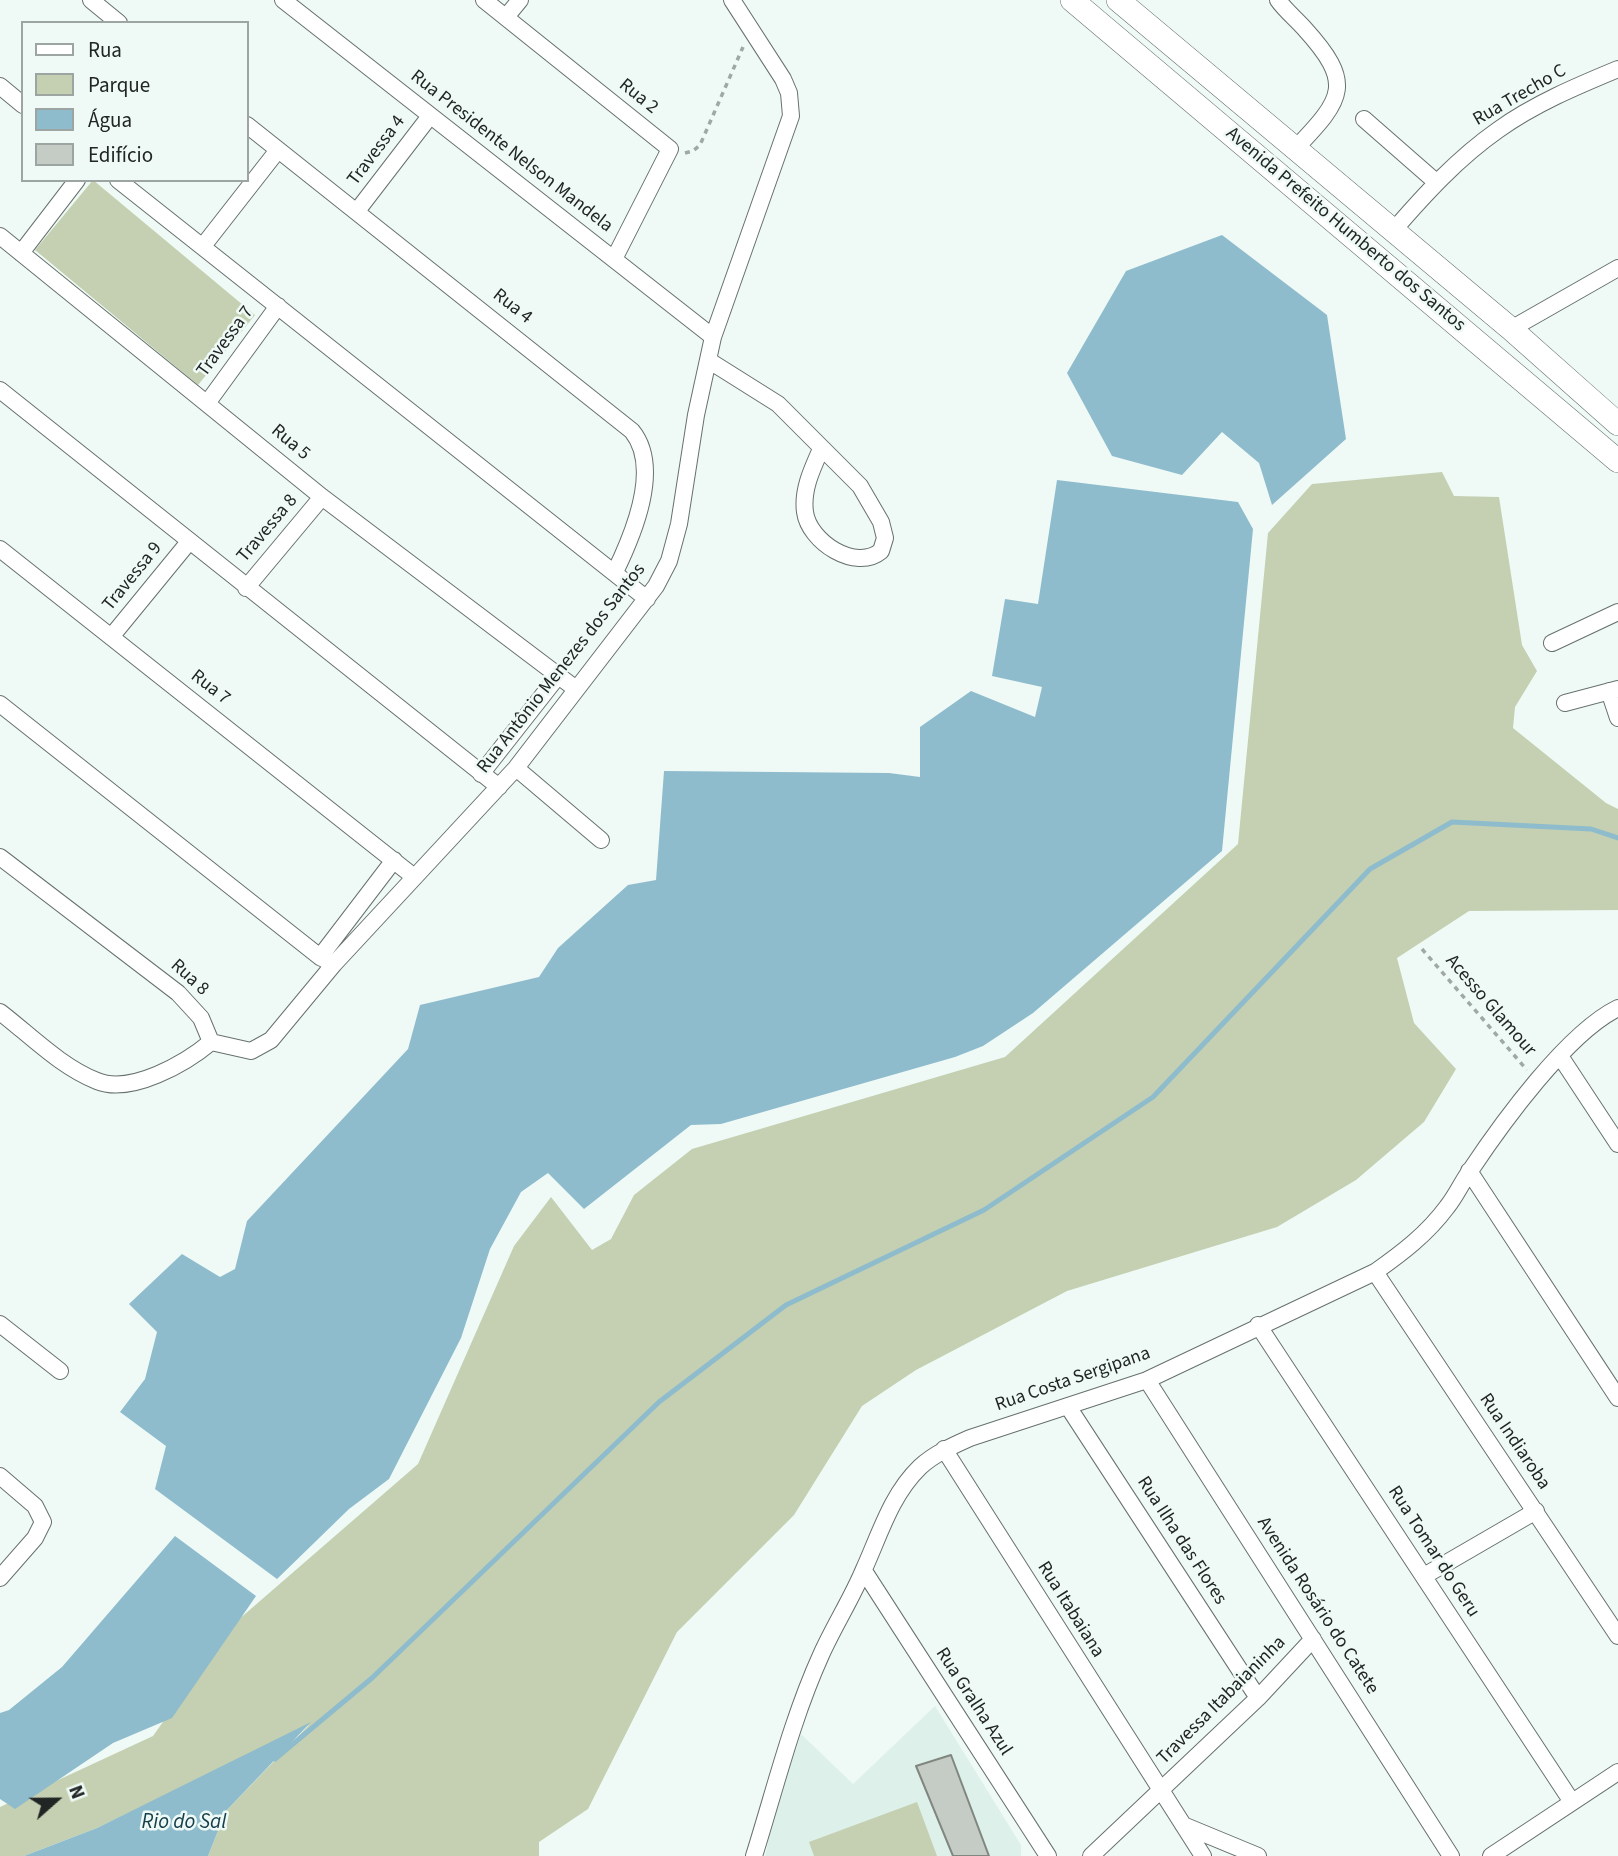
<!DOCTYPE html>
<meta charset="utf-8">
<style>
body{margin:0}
#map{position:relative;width:1618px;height:1856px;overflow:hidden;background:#effaf6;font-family:"Source Sans 3",sans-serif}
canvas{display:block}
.legend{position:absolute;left:21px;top:21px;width:228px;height:161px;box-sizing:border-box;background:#effaf6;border:2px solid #9da5a2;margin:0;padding:9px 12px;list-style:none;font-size:21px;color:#212524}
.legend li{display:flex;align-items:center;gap:14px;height:35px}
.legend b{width:35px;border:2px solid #9da5a2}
.north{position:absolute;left:21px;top:1765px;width:70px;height:70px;-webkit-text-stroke:5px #effaf6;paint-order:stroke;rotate:69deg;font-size:19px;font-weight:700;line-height:28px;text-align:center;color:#212524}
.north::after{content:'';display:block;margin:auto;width:24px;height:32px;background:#212524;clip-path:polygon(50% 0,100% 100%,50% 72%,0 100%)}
</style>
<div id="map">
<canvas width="1618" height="1856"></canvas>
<ul class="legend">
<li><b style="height:9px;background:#fff"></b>Rua</li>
<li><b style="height:19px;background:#c4d0b1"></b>Parque</li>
<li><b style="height:19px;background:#8ebccd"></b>Água</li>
<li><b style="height:19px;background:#c5ccc6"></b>Edifício</li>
</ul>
<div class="north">N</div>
</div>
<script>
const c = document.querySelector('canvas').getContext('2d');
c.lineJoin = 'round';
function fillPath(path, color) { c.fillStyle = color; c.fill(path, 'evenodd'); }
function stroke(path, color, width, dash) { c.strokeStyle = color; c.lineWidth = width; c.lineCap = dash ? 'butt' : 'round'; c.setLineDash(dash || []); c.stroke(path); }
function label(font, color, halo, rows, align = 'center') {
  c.font = font + ' "Source Sans 3",sans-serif'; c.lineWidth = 5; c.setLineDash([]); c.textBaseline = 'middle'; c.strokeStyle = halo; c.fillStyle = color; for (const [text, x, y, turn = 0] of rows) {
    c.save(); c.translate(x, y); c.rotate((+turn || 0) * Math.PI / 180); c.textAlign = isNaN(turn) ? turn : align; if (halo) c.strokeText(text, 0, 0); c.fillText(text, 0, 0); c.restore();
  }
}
const built = new Path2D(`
 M935,1706l86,139v11h-256l11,-52 25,-70 52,50z`);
const green = new Path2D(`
 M93,180l162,135 -57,70 -163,-135z
 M1442,472l12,24 45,1 23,148 15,26 -22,36 -2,21 93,75 12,6v101l-149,1 -72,47 17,65 42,46 -32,53 -68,58 -79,47 -210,64 -151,79 -54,36 -68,109 -117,117 -89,177 -49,33v14h-331l18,-45 83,-86 -212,103 -73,28h-24v-49l153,-71 77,-109 188,-163 96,-218 37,-49 41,53 19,-11 23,-44 58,-46 313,-92 233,-213 30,-311 44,-49z
 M917,1802l20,54h-123l-5,-14z`);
const water = new Path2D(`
 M1222,235l105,80 19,124 -74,66 -13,-42 -37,-31 -40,43 -70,-19 -45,-83 59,-102z
 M1057,480l181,22 15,27 -31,322 -189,162 -50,33 -28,11 -234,67 -30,1 -107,84 -36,-36 -27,19 -31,57 -29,89 -72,141 -40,30 -72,70 -122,-90 11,-43 -46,-34 25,-33 12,-47 -28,-28 53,-50 38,23 15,-8 12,-48 161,-172 12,-44 119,-28 19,-29 70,-63 28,-5 8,-109 225,2 31,4v-50l51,-36 64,26 7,-30 -50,-11 13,-77 33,5z
 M175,1536l81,60 -84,122 -59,25 -98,66 -15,-10v-86l9,-3 53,-43z
 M311,1722l-85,89 -18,45h-184l73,-28z`);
const stream = new Path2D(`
 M275,1759l97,-81 287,-276 127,-97 198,-95 169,-113 217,-228 82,-47 139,7 27,9`);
const building = new Path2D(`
 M951,1755l38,101h-36l-37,-90z`);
const path = new Path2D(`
 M685,153l8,-2 7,-6 43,-98
 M1422,949l105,121`);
const street = new Path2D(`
 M91,0l28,23
 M283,0l430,337
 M484,0l186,149 -56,110
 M1278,0c7,10 17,18 26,28 50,55 40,70 -8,120
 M506,17l14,-17
 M0,86l23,19
 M1364,119l72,63
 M247,125l385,306c30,37 1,104 -17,141
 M118,180l529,419
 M357,211l73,-95
 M1393,231c32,-37 65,-73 105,-101 36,-26 79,-44 120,-61
 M0,236l322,261 254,192
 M203,246l75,-96
 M21,253l56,-73
 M1511,329l107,-61
 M708,360l70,44 82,82 21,36 4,16 -4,13c-25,21 -72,-9 -76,-39 -3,-22 7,-43 16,-63
 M0,390l499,397
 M208,402l70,-96
 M0,549l413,327
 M246,588l76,-91
 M111,637l77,-94
 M1552,643l66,-31
 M1609,691l9,27
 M1565,703l53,-14
 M0,704l320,253 14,7
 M516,768l85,72
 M481,774l77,-98
 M0,857l178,136 23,25 10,24
 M320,957l74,-97
 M0,1012c30,23 61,55 97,69 34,14 89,-18 114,-39
 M211,1042l40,9 20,-11 63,-76 182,-196 140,-182 13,-25 10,-37 17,-109 17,-78 78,-221 -2,-23 -6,-14 -51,-79
 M1560,1056l58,88
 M1469,1171l149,227
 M1375,1272l243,364
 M0,1324l60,47
 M1258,1325l314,477
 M1147,1380l304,476
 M1069,1408l189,290
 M944,1449l259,407
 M0,1476l35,30 8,16 -8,16 -35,40
 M864,1571l184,285
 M1424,1576l112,-65
 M1183,1825l75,31
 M754,1856c21,-67 38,-137 67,-201 13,-29 31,-57 43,-86 16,-35 27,-74 56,-102 14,-13 32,-21 50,-29l177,-58 228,-108c27,-19 52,-38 72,-65 9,-11 15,-25 23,-36 32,-48 97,-138 148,-163
 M1091,1856l167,-158 55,-59
 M1491,1856l127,-84`);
const secondary = new Path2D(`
 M1072,0l546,461
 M1118,0l393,329 107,95`);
const streetNames = [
 ["Rua Trecho C",1520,96,-30],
 ["Rua 2",638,97,39],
 ["Travessa 4",377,151,-53],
 ["Rua Presidente Nelson Mandela",511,152,38],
 ["Avenida Prefeito Humberto dos Santos",1345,230,40],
 ["Rua 4",512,307,38],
 ["Travessa 7",226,342,-54],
 ["Rua 5",290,443,40],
 ["Travessa 8",268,529,-50],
 ["Travessa 9",133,577,-51],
 ["Rua Antônio Menezes dos Santos",562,669,-52],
 ["Rua 7",210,688,38],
 ["Rua 8",189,978,42],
 ["Acesso Glamour",1490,1006,49],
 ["Rua Costa Sergipana",1073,1380,-19],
 ["Rua Indiaroba",1514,1442,56],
 ["Rua Ilha das Flores",1181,1541,57],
 ["Rua Tomar do Geru",1433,1552,57],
 ["Avenida Rosário do Catete",1317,1606,57],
 ["Rua Itabaiana",1070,1610,58],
 ["Travessa Itabaianinha",1222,1701,-45],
 ["Rua Gralha Azul",973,1702,57]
];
const waterNames = [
 ["Rio do Sal",184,1823]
];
fillPath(built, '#ddf0e9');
fillPath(green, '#c4d0b1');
fillPath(water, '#8ebccd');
stroke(stream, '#8ebccd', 5);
fillPath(building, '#c5ccc6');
stroke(building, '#808781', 2);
stroke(street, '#67716e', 18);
stroke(secondary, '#67716e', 24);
stroke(path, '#9fa8a5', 3.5, [5, 5]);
stroke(street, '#fff', 16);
stroke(secondary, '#fff', 23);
label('19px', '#212524', '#effaf6', streetNames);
label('italic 21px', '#153e4b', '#effaf6', waterNames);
</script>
